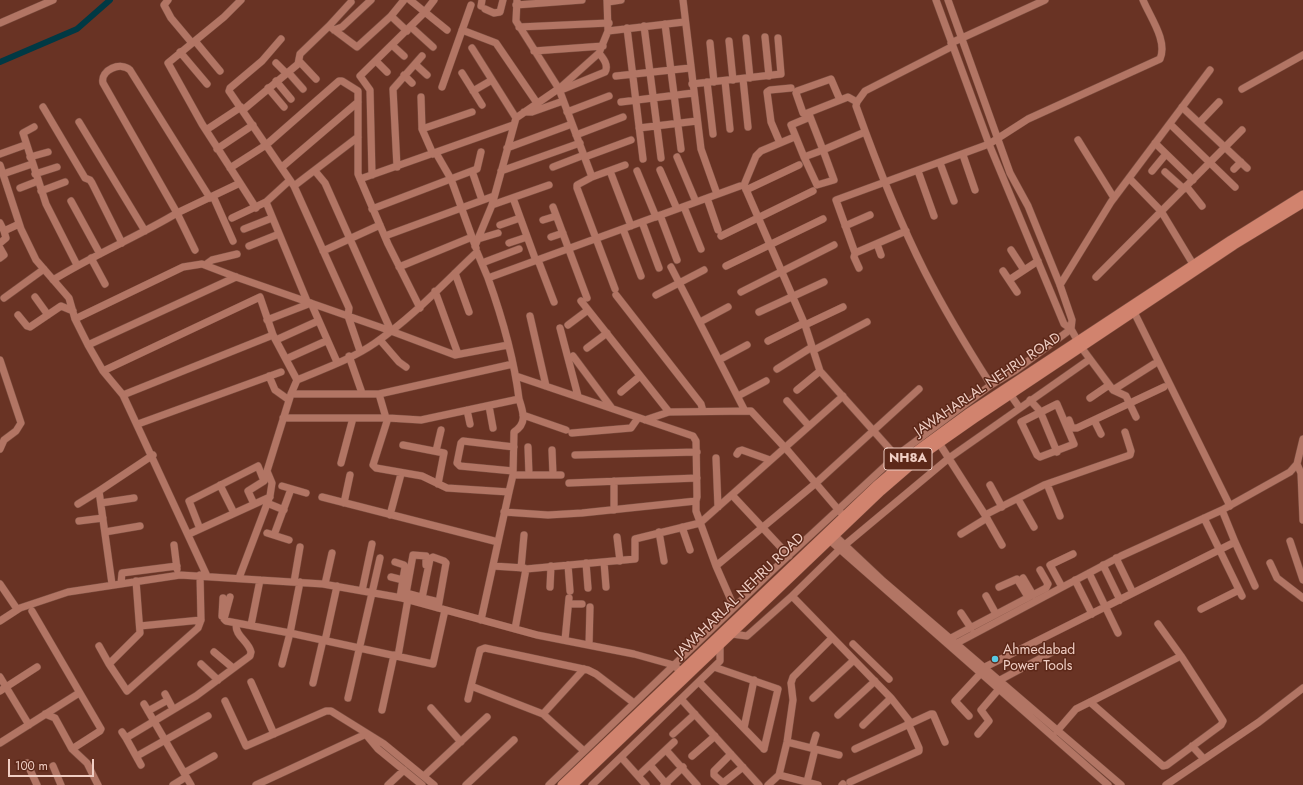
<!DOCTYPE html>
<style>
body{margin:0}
#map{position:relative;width:1303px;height:785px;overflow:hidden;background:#693324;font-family:Jost,sans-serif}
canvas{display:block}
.scale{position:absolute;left:8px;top:759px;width:86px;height:18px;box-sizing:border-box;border:2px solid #f0cec4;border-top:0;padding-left:5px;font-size:12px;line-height:14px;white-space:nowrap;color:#f0cec4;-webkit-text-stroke:3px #5d2819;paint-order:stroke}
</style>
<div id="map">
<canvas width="1303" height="785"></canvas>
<div class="scale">100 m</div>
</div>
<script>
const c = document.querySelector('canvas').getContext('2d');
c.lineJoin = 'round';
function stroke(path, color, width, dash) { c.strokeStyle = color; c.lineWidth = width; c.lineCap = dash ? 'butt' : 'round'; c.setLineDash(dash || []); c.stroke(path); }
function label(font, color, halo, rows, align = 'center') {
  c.font = font + ' Jost,sans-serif'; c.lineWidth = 3; c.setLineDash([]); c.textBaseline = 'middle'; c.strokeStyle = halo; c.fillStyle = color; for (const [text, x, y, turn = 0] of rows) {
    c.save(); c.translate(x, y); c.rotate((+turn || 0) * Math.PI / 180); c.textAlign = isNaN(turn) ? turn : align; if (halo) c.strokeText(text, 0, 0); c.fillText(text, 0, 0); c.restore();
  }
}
const canal = new Path2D(`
 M0,62l77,-33 33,-29`);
const minor = new Path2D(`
 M168,0l-4,5 7,13 21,25
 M410,0l37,30
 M517,0l-1,21 43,68 33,88 -15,8v3l38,101
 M683,0l18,149 16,45
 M936,0l53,144 75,180 7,5
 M948,0l62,173 18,33 32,79 12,35 -1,9 10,18 32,43 41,-26
 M351,2l-22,24 28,21 34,-31 13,-16
 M608,2l13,-2
 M516,5l66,-5
 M481,6l1,-6
 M485,9l9,4 6,-1 3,-12
 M391,16l16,15
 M0,23l53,-23
 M665,24l16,125
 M644,26l17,132
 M411,27l22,20
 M519,27l90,-4
 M627,28l16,131
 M334,30l8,-3 29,-27
 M462,30l34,13 41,60
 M608,31l76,-9
 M765,37l4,39
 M746,38l4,40
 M281,39l-19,22 -32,27 -1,3 65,95 55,122 -1,8 12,35
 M195,41l25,30
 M729,41l4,39
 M710,43l4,39
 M951,43l94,-43
 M392,45l12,11
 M472,48l44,70 -24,87 -17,41
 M534,51l69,-5
 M180,52l27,32
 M299,61l17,18
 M376,61l11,11
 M276,63l10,10
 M415,64l12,11
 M288,72l15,17
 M462,73l20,32
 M404,75l8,8
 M616,76l74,-8
 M743,79l5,48
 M276,81l15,18
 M725,81l5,48
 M707,82l6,52
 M692,84l89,-10 -3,-36
 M442,87l29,-82
 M268,88l16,19
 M1242,89l61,-34
 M561,90l44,-18c4,-7 -2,-14 -6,-19
 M473,91l19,-11
 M421,97l1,32 50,-17
 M840,100l-9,-21 -34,12 -1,2 7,20 2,1 43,-17 9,5 -1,4c20,56 42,113 69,166 20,39 43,77 66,113
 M621,102l72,-9
 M857,102l8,-11 88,-45
 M43,107l42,71 5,2 2,3 30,60
 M1182,107l65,61
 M243,110l55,-46 2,-10 29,-28
 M524,112h8l31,-11
 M567,112l42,-16
 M809,114l14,36 42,-18
 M516,118l45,-31 38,-34 9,-22 -1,-31
 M79,122l66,109
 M1199,123l20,-21
 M1170,124l65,63
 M34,127l-11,6 23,71 31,61
 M639,128l58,-7
 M422,129l11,25
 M206,130l35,-23
 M576,135l47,-18
 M792,138l-31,13 -5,5 -12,29 61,140 15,46 76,85
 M1078,140l36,58
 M780,143l-9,-21 -4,-30 3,-2 21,-2
 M1155,143l38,37
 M507,148l65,-24
 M217,149l36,-24
 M436,153l15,26 25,69
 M0,154l25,-9
 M963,155l12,35
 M30,157l18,-5
 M585,157l46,-17
 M677,157l19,45
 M804,157l13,28 17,-5 -11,-30 -19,7 -13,-32 19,-8
 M940,163l14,38
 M0,165l21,64 15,31 33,38 6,21 13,26 15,26 20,24 84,181
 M282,167l76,-65
 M397,167l-4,-78 29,-33
 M553,167l31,-12
 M230,168l36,-23 73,-64h3l16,10v83l30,70 32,64
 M1234,169l7,-7
 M660,170l17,39
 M315,171l10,12 66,148 64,24 53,-10
 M472,171l10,29
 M501,171l79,-28
 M610,171l21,55
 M637,171l19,46
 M918,171l16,45
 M1152,171l14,-17
 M1165,172l19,17
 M3,174l29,-10
 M35,174l22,-7
 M372,175l-2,-85 -10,-14 64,-63 10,-13
 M592,177l33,-12
 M1129,178l32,33 32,53
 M360,179l153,-54
 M240,183l16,25
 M294,186l64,-49
 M1186,186l16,20
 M20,188l18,-7
 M746,190l53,-25
 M41,191l24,-9
 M213,196l20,45
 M513,198l23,63
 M707,198l11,32
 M71,201l29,53
 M266,202l41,99
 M492,205l57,-20
 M553,207l34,91
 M684,207l17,42
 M372,209l105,-40 4,-17
 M660,215l17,45
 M232,218l34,-16 24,-22
 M543,220l13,-4
 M642,222l17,46
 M0,223l4,8
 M500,225l20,-7
 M845,226l25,-11
 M244,229l28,-11
 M623,229l18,47
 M906,231l-51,22 -19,-53 153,-56 39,-25 132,-60c8,-18 -10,-42 -17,-59
 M385,236l109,-40
 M721,236l92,-45
 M551,237l12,-4
 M478,239l20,-6
 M0,243l6,-5 -2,-7 15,-7
 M509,243l18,-6
 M877,244l4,11
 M249,246l30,-12
 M0,248l4,7 -4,3
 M195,250l-18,-37 63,-30 -38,-59 -34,-61 56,-46 17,-17
 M1011,250l13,20
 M323,251l57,-26
 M855,253l-1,4 5,11
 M91,258l14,26
 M538,260l16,42
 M482,263l37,-14
 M205,265l7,-5 25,-6
 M726,266l97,-47
 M399,267l73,-30
 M671,267l74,144
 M1003,271l14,21
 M455,273l14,39
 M1096,277l146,-147
 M53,280c40,-25 84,-43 124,-67l-74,-130c-3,-13 18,-22 27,-13l80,128
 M1009,280l29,-19
 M1060,285l51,-83 99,-132
 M435,291l23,63
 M741,292l93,-47
 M616,295l85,109 2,7
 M656,295l48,-25
 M35,297l13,18
 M4,298l40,-29
 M581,301l88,111
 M759,312l65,-30
 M1134,312l96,194
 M18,315l9,11 3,1 31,-21 12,5
 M530,316l16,70
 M75,319l108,-52 19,-3 34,13 155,54
 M267,320l44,-17 26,59
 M700,322l28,-15
 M568,325l20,-15
 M805,325l38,-18
 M560,328l18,68
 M276,340l42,-19
 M380,340l19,22 7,5
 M768,341l36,-18
 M88,345l148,-68
 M587,348l20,-15
 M814,350l53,-28
 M349,356l13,37
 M573,356l38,51
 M286,359l40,-18
 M0,360l21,63 -5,8 -12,9 -4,9
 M719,360l28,-15
 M777,369l35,-22
 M103,371l157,-74 13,38 24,45c26,-11 55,-21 78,-37 38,-26 69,-60 102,-91l11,26 252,-92
 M269,376l6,14 14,10
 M797,390l23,-19
 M1113,390l13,6 10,21
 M621,392l19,-16
 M291,394h88l134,-30
 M379,394l7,24
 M1010,394l9,13
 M123,395l150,-60
 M738,396l28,-15
 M1090,398l19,-13
 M1030,400l10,11 17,41
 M787,401l22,25
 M1057,404l17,40 -34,13 -3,-2 -16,-33z
 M489,406l4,22
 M467,410l3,14
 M523,415l43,15
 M283,418h105
 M645,420l24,-8 82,-1 38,41 53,62
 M1069,420l3,8h5l87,-41
 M1094,420l7,14
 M138,424l143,-52
 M572,433l59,-5 7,-10
 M939,443l46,72 59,-30 86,-30 1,-4 -6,-19
 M403,445l41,8 -6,31
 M528,447l1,28
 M552,450l1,25
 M436,451l5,-21
 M737,454l2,-3 3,-1 28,10
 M575,455l122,-3
 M716,458l2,49
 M341,463l12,-45
 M1297,464l4,9 2,47
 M513,471l-53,-5 -3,-3 4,-20 2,-2 51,6
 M513,475l1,-43c14,-9 9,-20 5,-33
 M614,481v29
 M569,483l128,-5
 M1047,484l13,32
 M220,485l14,28
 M990,485l12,22
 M282,486l24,7
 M509,492l4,-17h48
 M732,495l57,61
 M322,497l176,45
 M1018,499l16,28
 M696,501v10l20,55
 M101,503l33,-5
 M267,503l17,7
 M344,503l6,-28
 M78,504l21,-13
 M1222,510l13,32 20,44
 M504,512l44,3 34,-2 114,-12 1,-4 -1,-56 -3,-5 -177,-60
 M390,515l11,-41
 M985,515l17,30
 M1204,518l38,78
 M79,521l24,-3
 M682,527l8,23
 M200,529l-11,-28 69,-35 6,15 -16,10 6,13
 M105,532l35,-6
 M659,532l5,29
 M267,533l22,7
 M832,533l51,48 238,204
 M189,534l81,-37
 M961,534l26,-16
 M274,535l17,-46
 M617,537l3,24
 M826,537l282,248
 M1290,541l13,39
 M174,545l3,24
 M1116,558l17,35
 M395,562l9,3 1,2 -5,30
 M604,562l2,25
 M586,563l2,25
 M1270,563l7,15 26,20
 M568,565l2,26
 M1103,565l17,35
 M493,566l31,2
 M521,568l3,-33
 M1089,573l29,60
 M391,577l12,3
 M239,578l31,-82 2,-13 -5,-12 24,-77 6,-14
 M1023,578l10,17
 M1075,580l17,34
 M136,581l4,52 -31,31 18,27 71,-63 3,-8
 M294,582l6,-35
 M121,583l1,-10 55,-7
 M0,584l17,25
 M112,584l-13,-93 54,-36
 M325,584l7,-31
 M550,587l1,-21
 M999,587l18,-8 11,18
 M1062,587l-12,-22 23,-11
 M362,591l10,-47
 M406,593l15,4
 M792,596l99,102 19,24
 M986,596l10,18
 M230,597l-6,22 2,2 64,12 10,-51
 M422,598l17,4
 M405,599l8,-44 13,1v9
 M421,603l9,-44 3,-2 11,4 2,2 -8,45
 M569,604h13
 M734,607l-18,-41 100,-83 103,-94
 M1201,609l38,-19
 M32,611l69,118 -1,2 -28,18
 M961,613l10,15
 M222,616l1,-18
 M481,620l28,-128 -62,-4 -25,-12 -46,-8 -3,-3 15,-47 33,2 98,-21c-5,-41 -17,-82 -31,-121
 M0,621l20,-13 48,-16 112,-17 143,9 79,14 135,37 97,19 36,10 12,7
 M1158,624l23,32
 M251,625l9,-45
 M140,626l61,-6 -1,-45
 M515,629l11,-60 109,-10v-20l65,-16 143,-127
 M732,634l15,2 45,-40 48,-47 109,-91 141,-99
 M951,638l95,-50 2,-4 -8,-14
 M565,640l4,-42
 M325,641l12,-55
 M957,643l164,-87 101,-46 68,-38 7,-8 6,-25
 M853,644l36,35
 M589,645l1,-38
 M99,646l10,18
 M214,652l19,16
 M398,656l10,-57
 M201,664l17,16
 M282,664l8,-31 143,31 12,-54
 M714,667l64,22 -14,60
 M985,667l250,-125
 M0,677l6,10 -6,4
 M1000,680l56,-30
 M251,682l23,52
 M699,682l65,67
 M313,683l10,-43
 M471,686l9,-36 5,-2 103,22 8,4 38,29
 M165,694l8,15
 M348,698l32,-140
 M813,698l41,-38
 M468,699l3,-13 72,28 41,-45
 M681,699l78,86
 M225,701l21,45 80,-35h5l53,33 50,41
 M144,704l47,81
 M431,708l30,34
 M382,710l12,-55
 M148,711l20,-11
 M45,714l10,4 17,31 15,14 11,22
 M543,714l41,37
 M838,715l37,-34
 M969,716l-14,-15 26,-28
 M29,725l-23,-38 31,-20
 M863,725l28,-27
 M744,728l10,-48
 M1057,731l19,-22 14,-7 91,-46 42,65 -2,4 -54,40 -4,1 -73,-64
 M122,732l4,6 70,-42 54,-40 1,-4c-3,-12 -16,-15 -15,-29
 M673,734l22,-20
 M978,734l11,-13 -8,-11 18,-21
 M368,737l10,12 44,36
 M126,738l15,27
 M787,742l52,13
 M0,743l79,-50
 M1192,746l12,13
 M812,748l4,-13
 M855,749l76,-35h2l12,28
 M666,750l31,35
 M731,754l-17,17v4l9,8 20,-16
 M137,756l71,-40
 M692,756l23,-20
 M621,757l25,28
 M27,763l10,22
 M650,765l17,20
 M53,766l8,19
 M184,773l30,-17
 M779,775l39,10
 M424,776l63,-59
 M638,776l36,-34
 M807,782l8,-33
 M850,782l69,-31v-3l-11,-25
 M173,785l13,-8
 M256,785l110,-51
 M388,785l16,-15
 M466,785l48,-45
 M549,785l223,-214 124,-115 95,-71 25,-15 55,-41
 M592,785l128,-124v-17
 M664,785l19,-18
 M768,785l11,-10 8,-33 6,-42 -2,-17 2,-6 39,-39
 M842,785l1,-1
 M1166,785l93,-63 44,-34`);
const major = new Path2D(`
 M562,785l314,-299 42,-36 52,-38 261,-172 72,-45
 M573,785l308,-294 44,-38 50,-35 259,-173 69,-42`);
const markers = [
 [995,659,4,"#58c9e4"]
];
const shields = [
 [908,459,48]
];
const shieldNames = [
 ["NH8A",908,459]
];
const streetNames = [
 ["JAWAHARLAL NEHRU ROAD",988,385,-34],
 ["JAWAHARLAL NEHRU ROAD",740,596,-44]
];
const poiNames = [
 ["Ahmedabad",1003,651],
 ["Power Tools",1003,667]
];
stroke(canal, '#003944', 6);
stroke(minor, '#7d4f41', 8);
stroke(major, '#7d4f41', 10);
stroke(minor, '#b27564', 7);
stroke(major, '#d1836e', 9);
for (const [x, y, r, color] of markers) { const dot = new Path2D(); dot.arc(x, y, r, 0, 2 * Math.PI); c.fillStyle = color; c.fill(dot); stroke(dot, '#5d2819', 1.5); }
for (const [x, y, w] of shields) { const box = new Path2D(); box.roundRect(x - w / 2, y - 11, w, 22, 3); c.fillStyle = '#5d2819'; c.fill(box); stroke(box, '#f0cec4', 1); }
label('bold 13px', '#f0cec4', null, shieldNames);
label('14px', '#f0cec4', '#5d2819', streetNames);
label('14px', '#f0cec4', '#5d2819', poiNames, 'left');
</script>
